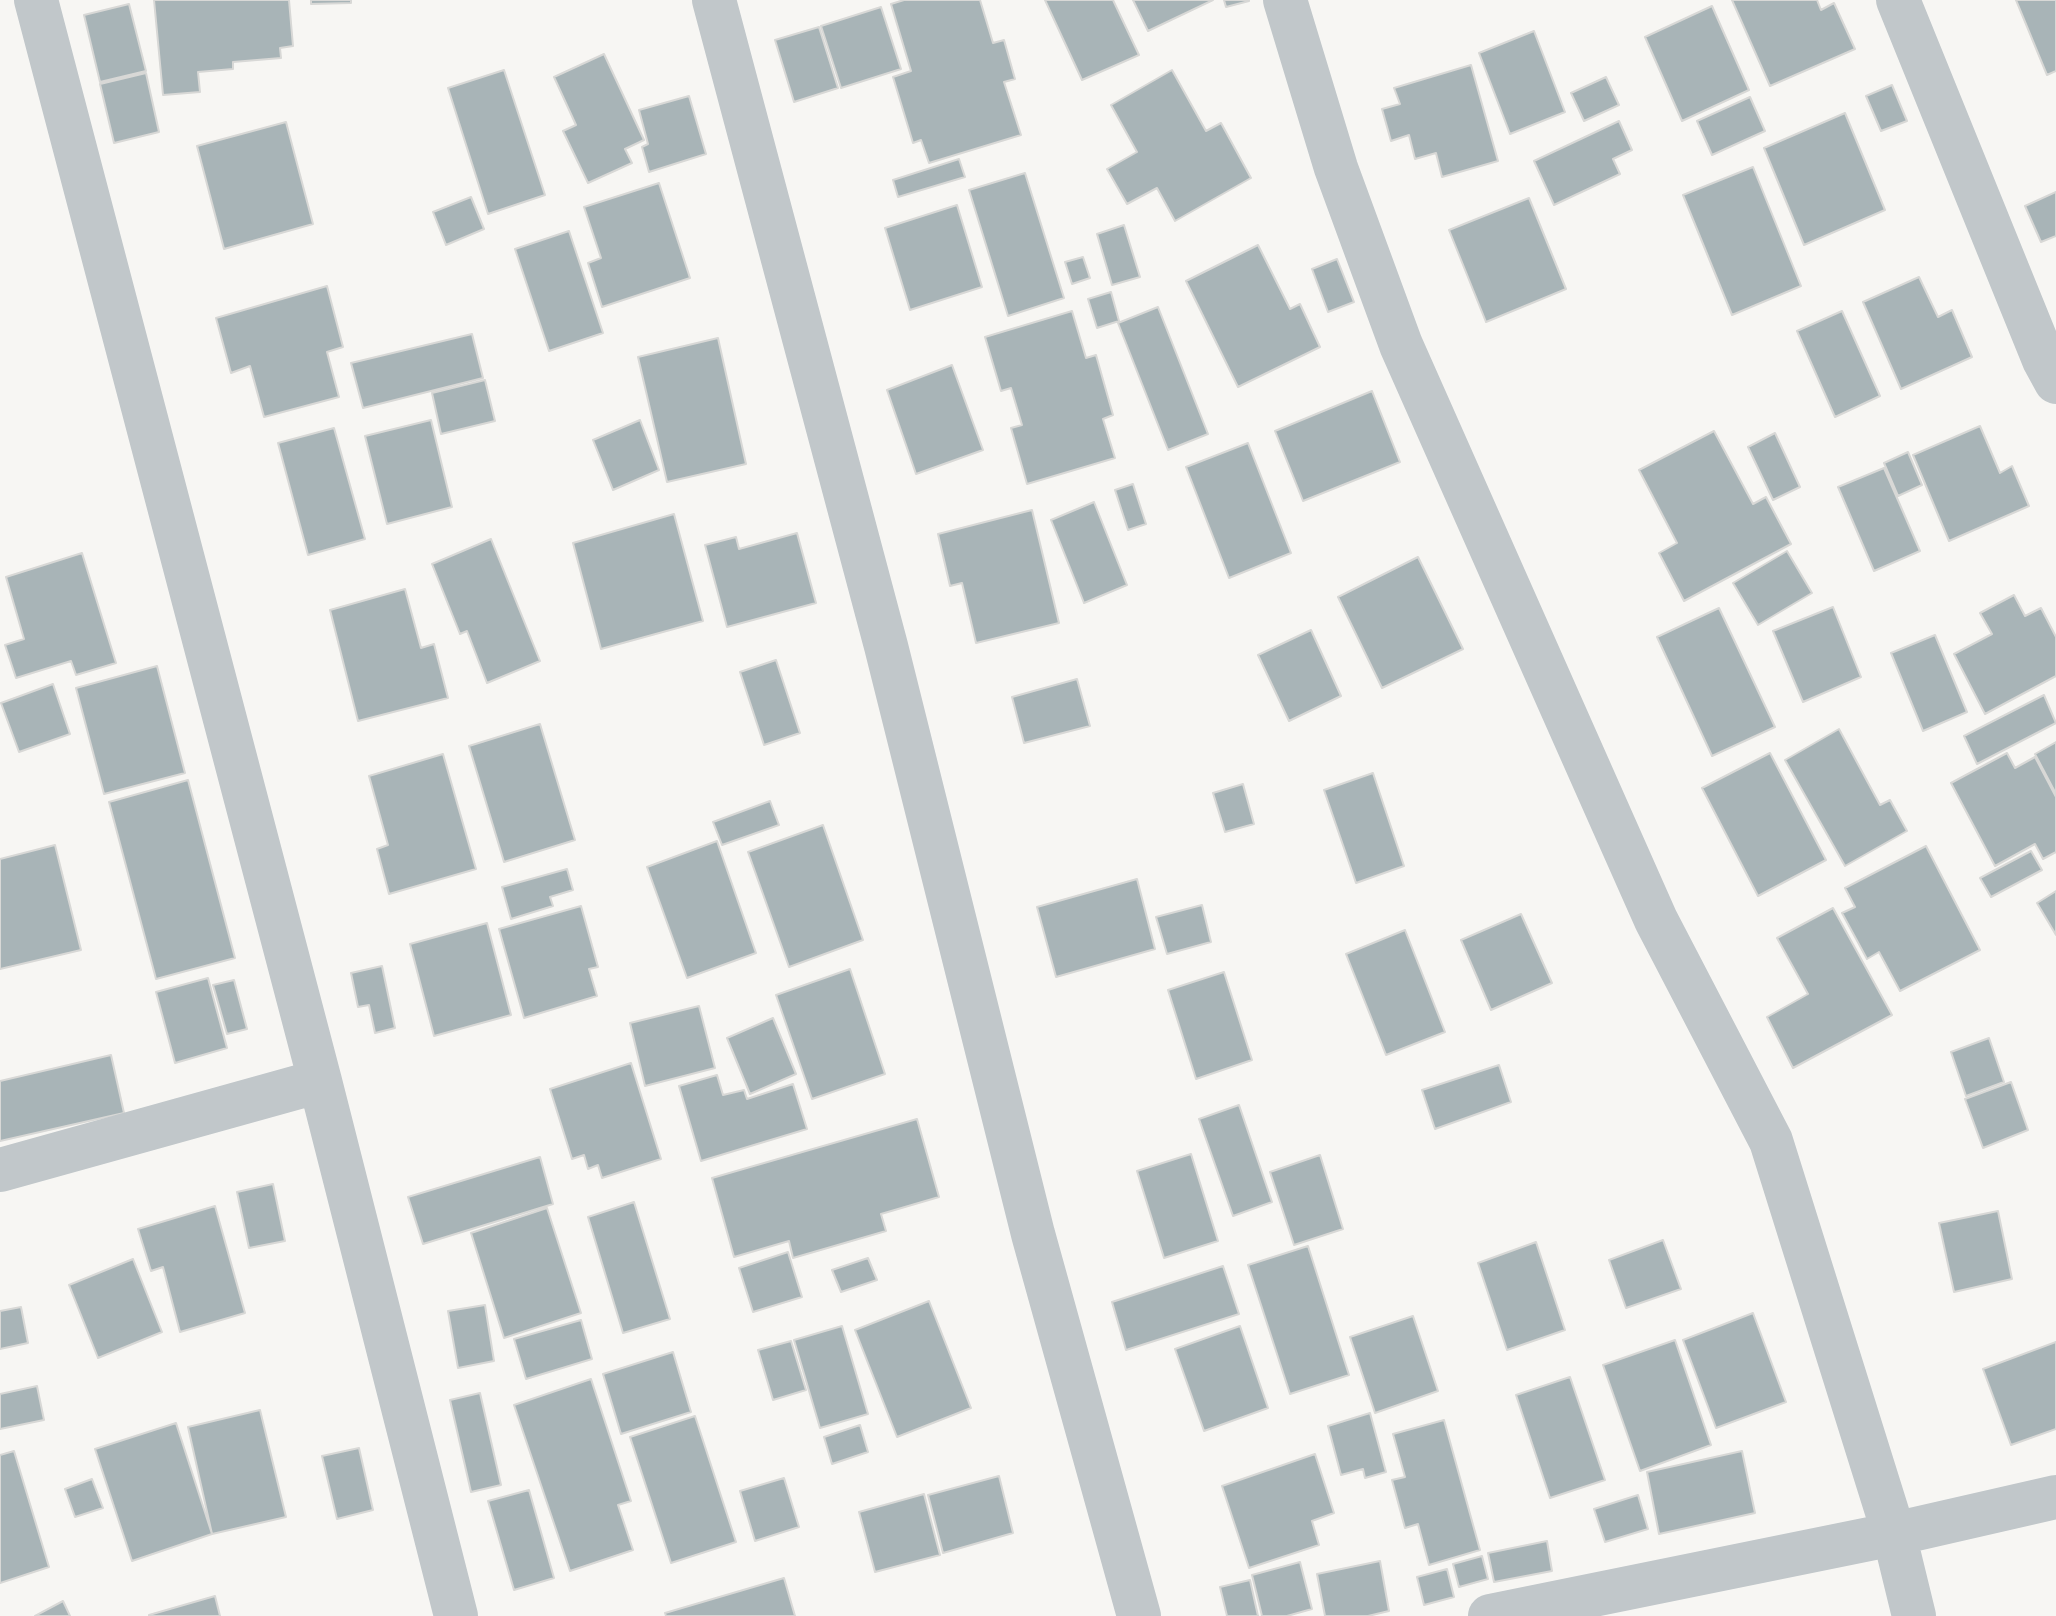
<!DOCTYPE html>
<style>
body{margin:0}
canvas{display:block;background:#f7f6f3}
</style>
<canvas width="2056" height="1616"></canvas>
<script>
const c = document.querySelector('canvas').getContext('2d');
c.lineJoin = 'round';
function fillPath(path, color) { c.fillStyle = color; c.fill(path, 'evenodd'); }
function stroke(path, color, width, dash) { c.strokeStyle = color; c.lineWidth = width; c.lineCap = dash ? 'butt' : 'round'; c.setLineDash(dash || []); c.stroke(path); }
const building = new Path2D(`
 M154,0h135l4,46 -13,2 1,10 -48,4v7l-35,3 2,20 -37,3z
 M311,0h40v3l-40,1z
 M904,0h76l13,43 11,-3 11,39 -11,3 17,53 -92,28 -8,-23 -8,3 -20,-66 18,-6 -20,-67z
 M1045,0h68l26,55 -57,25z
 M1133,0h80l-65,31z
 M1224,0h25v1l-23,6z
 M1732,0h85l4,10 13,-7 21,46 -85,37z
 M2016,0h40v71l-9,4z
 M129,4l17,67 -46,11 -16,-67z
 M1712,6l37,84 -67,31 -37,-84z
 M881,7l20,62 -60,19 -20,-62z
 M819,27l19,61 -44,14 -19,-62z
 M1534,31l31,81 -55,22 -31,-81z
 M604,54l40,86 -19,9 7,14 -44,20 -25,-52 13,-6 -22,-48z
 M1471,65l27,96 -56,16 -6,-24 -21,6 -6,-24 -18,6 -9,-32 18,-5 -6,-16z
 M504,70l41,125 -57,19 -40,-126z
 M1172,70l34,61 15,-8 30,55 -76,43 -18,-33 -30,16 -20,-35 30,-17 -26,-47z
 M146,73l13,59 -45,11 -14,-59z
 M1606,77l13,28 -35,16 -13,-28z
 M1892,85l15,36 -26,10 -15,-35z
 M689,96l17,58 -57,18 -7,-25 6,-3 -9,-34z
 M1750,97l15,34 -53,24 -15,-34z
 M1845,113l40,97 -81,35 -40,-97z
 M1619,121l13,29 -19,9 7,15 -66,31 -20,-44z
 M286,122l27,102 -89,25 -27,-103z
 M959,159l6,18 -67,20 -5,-17z
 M1753,167l48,119 -69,29 -49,-120z
 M1025,173l39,125 -56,18 -39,-126z
 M659,183l31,95 -88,29 -14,-44 13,-5 -17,-51z
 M2056,192v44l-15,6 -16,-36z
 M471,197l13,32 -38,16 -13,-33z
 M1529,198l37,91 -80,33 -37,-92z
 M957,205l25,82 -72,23 -25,-82z
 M1124,225l16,52 -28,8 -15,-51z
 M569,231l34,102 -54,18 -34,-102z
 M1258,245l32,64 10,-5 20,43 -82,40 -52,-106z
 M1083,257l7,21 -18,6 -7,-22z
 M1337,259l17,43 -26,10 -16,-43z
 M1919,277l19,40 14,-7 20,47 -71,32 -38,-87z
 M327,286l16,61 -16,5 12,45 -75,20 -14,-51 -19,7 -15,-55z
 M1111,292l8,29 -22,7 -9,-29z
 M1158,307l50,127 -40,16 -50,-127z
 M1072,311l14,47 10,-3 17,60 -10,4 12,39 -88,26 -16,-56 11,-3 -11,-37 -10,3 -16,-54z
 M1842,311l38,85 -45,21 -38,-86z
 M472,334l11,44 -120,30 -12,-45z
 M718,338l28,126 -79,18 -29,-125z
 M952,365l31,85 -67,24 -29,-84z
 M485,380l10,41 -54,13 -9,-41z
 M1372,391l28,71 -97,39 -28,-70z
 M431,420l21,87 -65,17 -22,-88z
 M640,420l19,50 -46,20 -20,-50z
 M1980,426l20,47 12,-7 17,40 -80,35 -36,-86z
 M334,428l31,111 -57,16 -30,-112z
 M1714,431l39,73 13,-7 25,47 -107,57 -25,-48 18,-10 -38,-73z
 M1775,433l25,54 -27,13 -25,-53z
 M1248,443l43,110 -62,25 -43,-111z
 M1908,452l14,33 -24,11 -14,-33z
 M1884,468l36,83 -46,20 -36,-84z
 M1133,484l13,40 -18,6 -13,-40z
 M1094,502l33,83 -43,18 -33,-83z
 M1032,510l27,113 -83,20 -14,-60 -12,3 -12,-52z
 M674,514l29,107 -102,28 -28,-106z
 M797,533l19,70 -89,24 -22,-82 31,-8 3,12z
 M491,539l49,122 -53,22 -20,-52 -7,3 -28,-70z
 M1787,551l25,42 -54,32 -25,-42z
 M82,553l34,110 -40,12 -5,-14 -55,17 -11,-33 19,-6 -18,-62z
 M1418,557l45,92 -81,39 -44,-91z
 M405,589l16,59 13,-4 14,54 -90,23 -28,-111z
 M2014,595l11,21 16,-8 15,29v39l-71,38 -31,-60 38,-20 -12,-21z
 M1833,607l28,70 -58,25 -30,-71z
 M1719,608l56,119 -63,29 -55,-119z
 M1311,630l30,66 -52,25 -31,-66z
 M1935,635l32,77 -44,19 -32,-78z
 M776,660l24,73 -36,12 -24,-73z
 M157,666l28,107 -81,21 -28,-106z
 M1077,679l13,47 -66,17 -12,-46z
 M53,684l17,50 -51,18 -18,-49z
 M2044,695l12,28 -79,41 -13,-28z
 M540,724l35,116 -71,22 -35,-116z
 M1839,729l41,76 10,-5 17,31 -62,35 -60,-106z
 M2056,742v52l-21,-40z
 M1770,753l56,107 -68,36 -56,-108z
 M2007,753l8,15 20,-11 21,40v55l-13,7 -8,-15 -40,22 -44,-83z
 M443,754l33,115 -87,25 -12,-45 11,-4 -19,-69z
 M1373,773l31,93 -48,17 -32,-93z
 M188,780l47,178 -79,21 -47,-177z
 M1243,784l11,40 -29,8 -12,-39z
 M770,801l9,24 -57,20 -9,-23z
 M823,825l40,115 -74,27 -41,-115z
 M717,841l39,112 -69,25 -40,-111z
 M55,845l26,105 -81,19v-110z
 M1926,846l54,104 -80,41 -21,-39 -12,7 -25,-46 13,-6 -10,-19z
 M2031,851l11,19 -51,27 -11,-19z
 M567,869l6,21 -23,7 3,9 -42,13 -9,-32z
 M1137,879l18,70 -99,28 -19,-70z
 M2056,891v44l-19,-32z
 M1202,905l9,37 -44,12 -11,-37z
 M581,906l17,61 -9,2 8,27 -73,22 -25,-89z
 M1833,908l59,107 -99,53 -26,-51 41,-23 -31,-56z
 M1521,914l31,69 -61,27 -30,-70z
 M487,923l24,92 -77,21 -24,-92z
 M1405,930l40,102 -59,23 -40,-101z
 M382,966l13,62 -20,5 -6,-28 -11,2 -7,-34z
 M850,969l35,105 -73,25 -36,-104z
 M1224,972l28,88 -56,19 -28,-89z
 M208,978l19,70 -52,15 -19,-71z
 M234,980l13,49 -20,5 -14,-49z
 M699,1006l16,62 -70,18 -15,-63z
 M773,1018l23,56 -46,20 -23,-56z
 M1989,1038l15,44 -38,14 -15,-44z
 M111,1055l13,58 -124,28v-60z
 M631,1063l30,96 -59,19 -4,-13 -10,4 -4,-14 -12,4 -22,-70z
 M1499,1065l12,37 -76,27 -13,-39z
 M717,1075l6,20 21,-5 3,9 46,-15 14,45 -106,32 -22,-75z
 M2011,1082l17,48 -45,18 -18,-49z
 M1239,1105l33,97 -39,14 -34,-97z
 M917,1119l22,78 -58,17 5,17 -93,27 -4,-17 -55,16 -22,-79z
 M1191,1154l27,87 -54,17 -27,-87z
 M1320,1155l23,74 -49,16 -24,-73z
 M540,1157l13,47 -130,40 -15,-47z
 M273,1184l12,57 -36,7 -12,-56z
 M634,1202l36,117 -47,14 -35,-116z
 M215,1206l30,107 -65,19 -17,-65 -12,4 -13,-42z
 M547,1208l34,105 -77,25 -33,-105z
 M1998,1211l14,68 -58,13 -15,-69z
 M1663,1240l18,49 -55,19 -17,-48z
 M1536,1242l29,88 -58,20 -29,-87z
 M1308,1246l41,129 -59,19 -42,-129z
 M788,1252l14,45 -49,15 -14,-44z
 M868,1258l9,22 -36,12 -9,-22z
 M133,1259l29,73 -64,26 -29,-73z
 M1223,1266l16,48 -113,36 -14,-48z
 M929,1301l42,107 -74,29 -42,-107z
 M485,1305l9,56 -36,7 -10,-57z
 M21,1307l7,36 -28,6v-38z
 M1753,1313l33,89 -70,26 -33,-88z
 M1413,1316l25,75 -63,22 -25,-76z
 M581,1320l11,39 -66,20 -12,-40z
 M842,1326l26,88 -48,14 -26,-88z
 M1240,1326l28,82 -64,23 -29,-82z
 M1675,1340l36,105 -71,26 -37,-106z
 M791,1341l15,49 -33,10 -15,-50z
 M2056,1342v87l-45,16 -28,-76z
 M673,1352l18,60 -70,22 -18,-60z
 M1570,1377l35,103 -55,18 -34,-103z
 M591,1379l40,122 -13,4 15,45 -63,21 -56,-166z
 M37,1386l7,34 -44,9v-35z
 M480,1393l21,92 -30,7 -21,-92z
 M260,1410l26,107 -74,17 -24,-107z
 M1370,1413l16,59 -21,6 -2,-9 -22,6 -13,-49z
 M695,1416l41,126 -65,21 -41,-126z
 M1444,1420l36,130 -51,15 -11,-41 -13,4 -13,-48 13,-3 -12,-43z
 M176,1423l36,111 -80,27 -37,-112z
 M860,1425l8,27 -36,12 -8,-27z
 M359,1448l14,62 -36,9 -15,-63z
 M14,1451l35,116 -49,16v-128z
 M1742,1451l13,62 -96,21 -12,-62z
 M1315,1454l19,59 -22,8 7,24 -70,23 -27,-82z
 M999,1476l14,57 -70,20 -15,-58z
 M784,1478l15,49 -44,14 -15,-50z
 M92,1479l11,29 -28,9 -10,-28z
 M529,1490l25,88 -40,12 -26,-89z
 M924,1494l16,61 -65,17 -16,-60z
 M1638,1495l10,34 -43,13 -11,-33z
 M1547,1541l5,30 -58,11 -6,-29z
 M1482,1556l6,23 -29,8 -6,-23z
 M1380,1561l9,50 -21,5h-43l-8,-42z
 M1300,1562l12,47 -25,7h-25l-10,-41z
 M1447,1569l7,28 -30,8 -7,-28z
 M784,1578l11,38h-129l-1,-3z
 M1250,1580l8,36h-31l-7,-29z
 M215,1596l5,20h-71v-1z
 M63,1601l7,15h-35z`);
const minor = new Path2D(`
 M36,0l284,1081 136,535
 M714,0l172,646 147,588 106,382
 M1285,0l51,168 65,177 255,575 115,221 123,393 20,82
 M1898,0l146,360 12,22
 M0,1170l320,-89
 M1490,1616l404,-82 162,-37`);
fillPath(building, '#a8b4b7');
stroke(building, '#d8d8d6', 2);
stroke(minor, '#c1c7ca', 44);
</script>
